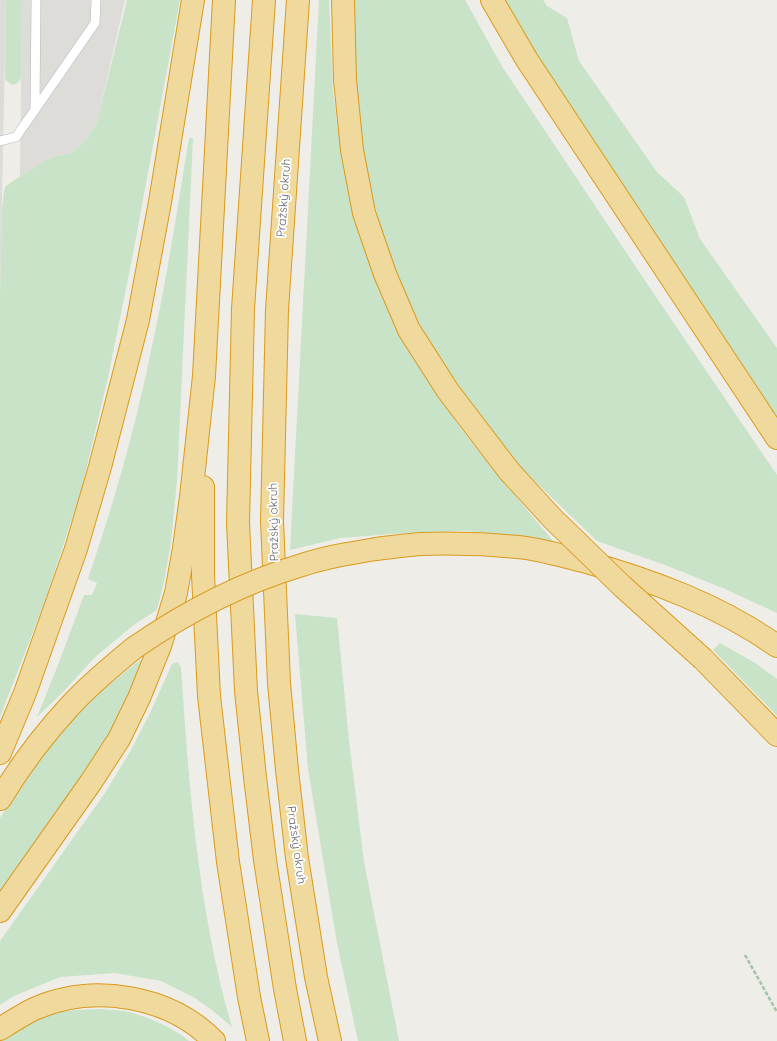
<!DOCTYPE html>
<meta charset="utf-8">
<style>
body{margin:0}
canvas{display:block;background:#efede7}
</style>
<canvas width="777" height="1041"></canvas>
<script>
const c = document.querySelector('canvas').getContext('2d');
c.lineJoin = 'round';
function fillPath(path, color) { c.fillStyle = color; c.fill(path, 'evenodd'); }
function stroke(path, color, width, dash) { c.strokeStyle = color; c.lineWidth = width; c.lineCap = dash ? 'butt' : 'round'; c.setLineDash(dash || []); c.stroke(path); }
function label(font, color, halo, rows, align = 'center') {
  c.font = font + ' Quicksand,sans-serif'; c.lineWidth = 3.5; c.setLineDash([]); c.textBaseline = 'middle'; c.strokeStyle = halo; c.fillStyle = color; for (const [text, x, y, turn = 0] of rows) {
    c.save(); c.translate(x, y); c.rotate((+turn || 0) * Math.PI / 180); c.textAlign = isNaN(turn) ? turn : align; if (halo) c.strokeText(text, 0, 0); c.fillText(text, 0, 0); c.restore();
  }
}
const industrial = new Path2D(`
 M0,0h6l-6,298z
 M22,0h103l-28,122 -11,18 -15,13 -18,4 -33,20z`);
const green = new Path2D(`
 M6,0h16l-1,78c-5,9 -10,8 -16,1z
 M127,0h53l-48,259 -25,123 -26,109 -36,110 -45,116v-419l2,-89 2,-18 2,-5 7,-5 27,-17 13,-7 18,-4 15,-13 11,-18z
 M319,0h10l4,92 9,68 13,61 18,52 23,54 29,48 36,54 39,49 54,64 -43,-7 -45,-4 -47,1 -79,6 -50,12z
 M353,0h112l38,68 151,226 123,181v138l-52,-24 -60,-24 -68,-24 -80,-77 -58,-75 -31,-48 -28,-56 -21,-63 -12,-45 -7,-40 -5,-71z
 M503,0h40l4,6 20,12 12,43 78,111 27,25 16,42 77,109v80l-251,-385z
 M189,138h4l-16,343 -6,61 -7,40 -7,28 -22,14 -40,33 -31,34 -27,26 21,-52 26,-70h8l5,-12 -9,-4c25,-73 46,-147 62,-223 16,-72 27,-145 39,-218z
 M295,614l42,4 12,122 15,122 35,179h-41l-21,-98 -29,-174z
 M720,643l35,20 22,16v37l-64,-66z
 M140,660l3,3 -18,42 -25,48 -100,145v-80l29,-46 47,-61z
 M177,662l4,5c8,121 17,243 51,360l-20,-17 -17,-12 -34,-17 -46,-8 -55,4 -46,19 -14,9v-64l103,-145 28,-46 19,-37 22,-49z
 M99,1009c11,1 24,1 34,4 19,6 41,15 56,28h-189c20,-15 43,-27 68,-30 10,-2 21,-1 31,-2z`);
const path = new Path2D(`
 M745,955l32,57`);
const service = new Path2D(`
 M35,109l1,-109
 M0,141l16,-4 79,-114 1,-23`);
const motorway = new Path2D(`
 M264,0l-21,309 -5,214 8,168 9,86 10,83 20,129 10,52
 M298,0l-21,310 -5,211 7,162 8,87 10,88 19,119 14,64
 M343,0l2,80 7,70 12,63 21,61 24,56 39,61 61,80
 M492,0l35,60 250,378
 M203,487v88l6,121 19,166 21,135 9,44
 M376,549c15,-2 30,-4 45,-5 32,-1 65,0 97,3 22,2 44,9 65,14 68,19 136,44 194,85
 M703,659l74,76
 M0,753l25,-60 51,-144 24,-82 38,-147 22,-118 33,-202
 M0,799c20,-33 44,-65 70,-93 19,-21 42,-40 64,-58
 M0,911l91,-129 28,-43 20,-41 21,-52 16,-53 8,-45 7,-51 13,-121 20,-376
 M0,1029c11,-7 22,-14 34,-20 59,-26 135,-14 180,32`);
const motorwayBridge = new Path2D(`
 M509,471l43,47 70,68 81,73
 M134,648c52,-36 107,-65 168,-83 24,-8 49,-12 74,-16`);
const streetNames = [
 ["Pražský okruh",284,198,-86],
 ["Pražský okruh",274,522,-91],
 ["Pražský okruh",296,845,82]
];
fillPath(industrial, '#dedcd9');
fillPath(green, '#c8e3c7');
stroke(service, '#b4b7ba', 10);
stroke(motorway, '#da9a1c', 24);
stroke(path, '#a1c3aa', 2.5, [4, 2]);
stroke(service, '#fff', 9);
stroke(motorway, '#f0d99d', 22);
stroke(motorwayBridge, '#da9a1c', 24, []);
stroke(motorwayBridge, '#f0d99d', 22);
label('12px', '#5f6265', '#fff', streetNames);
</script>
